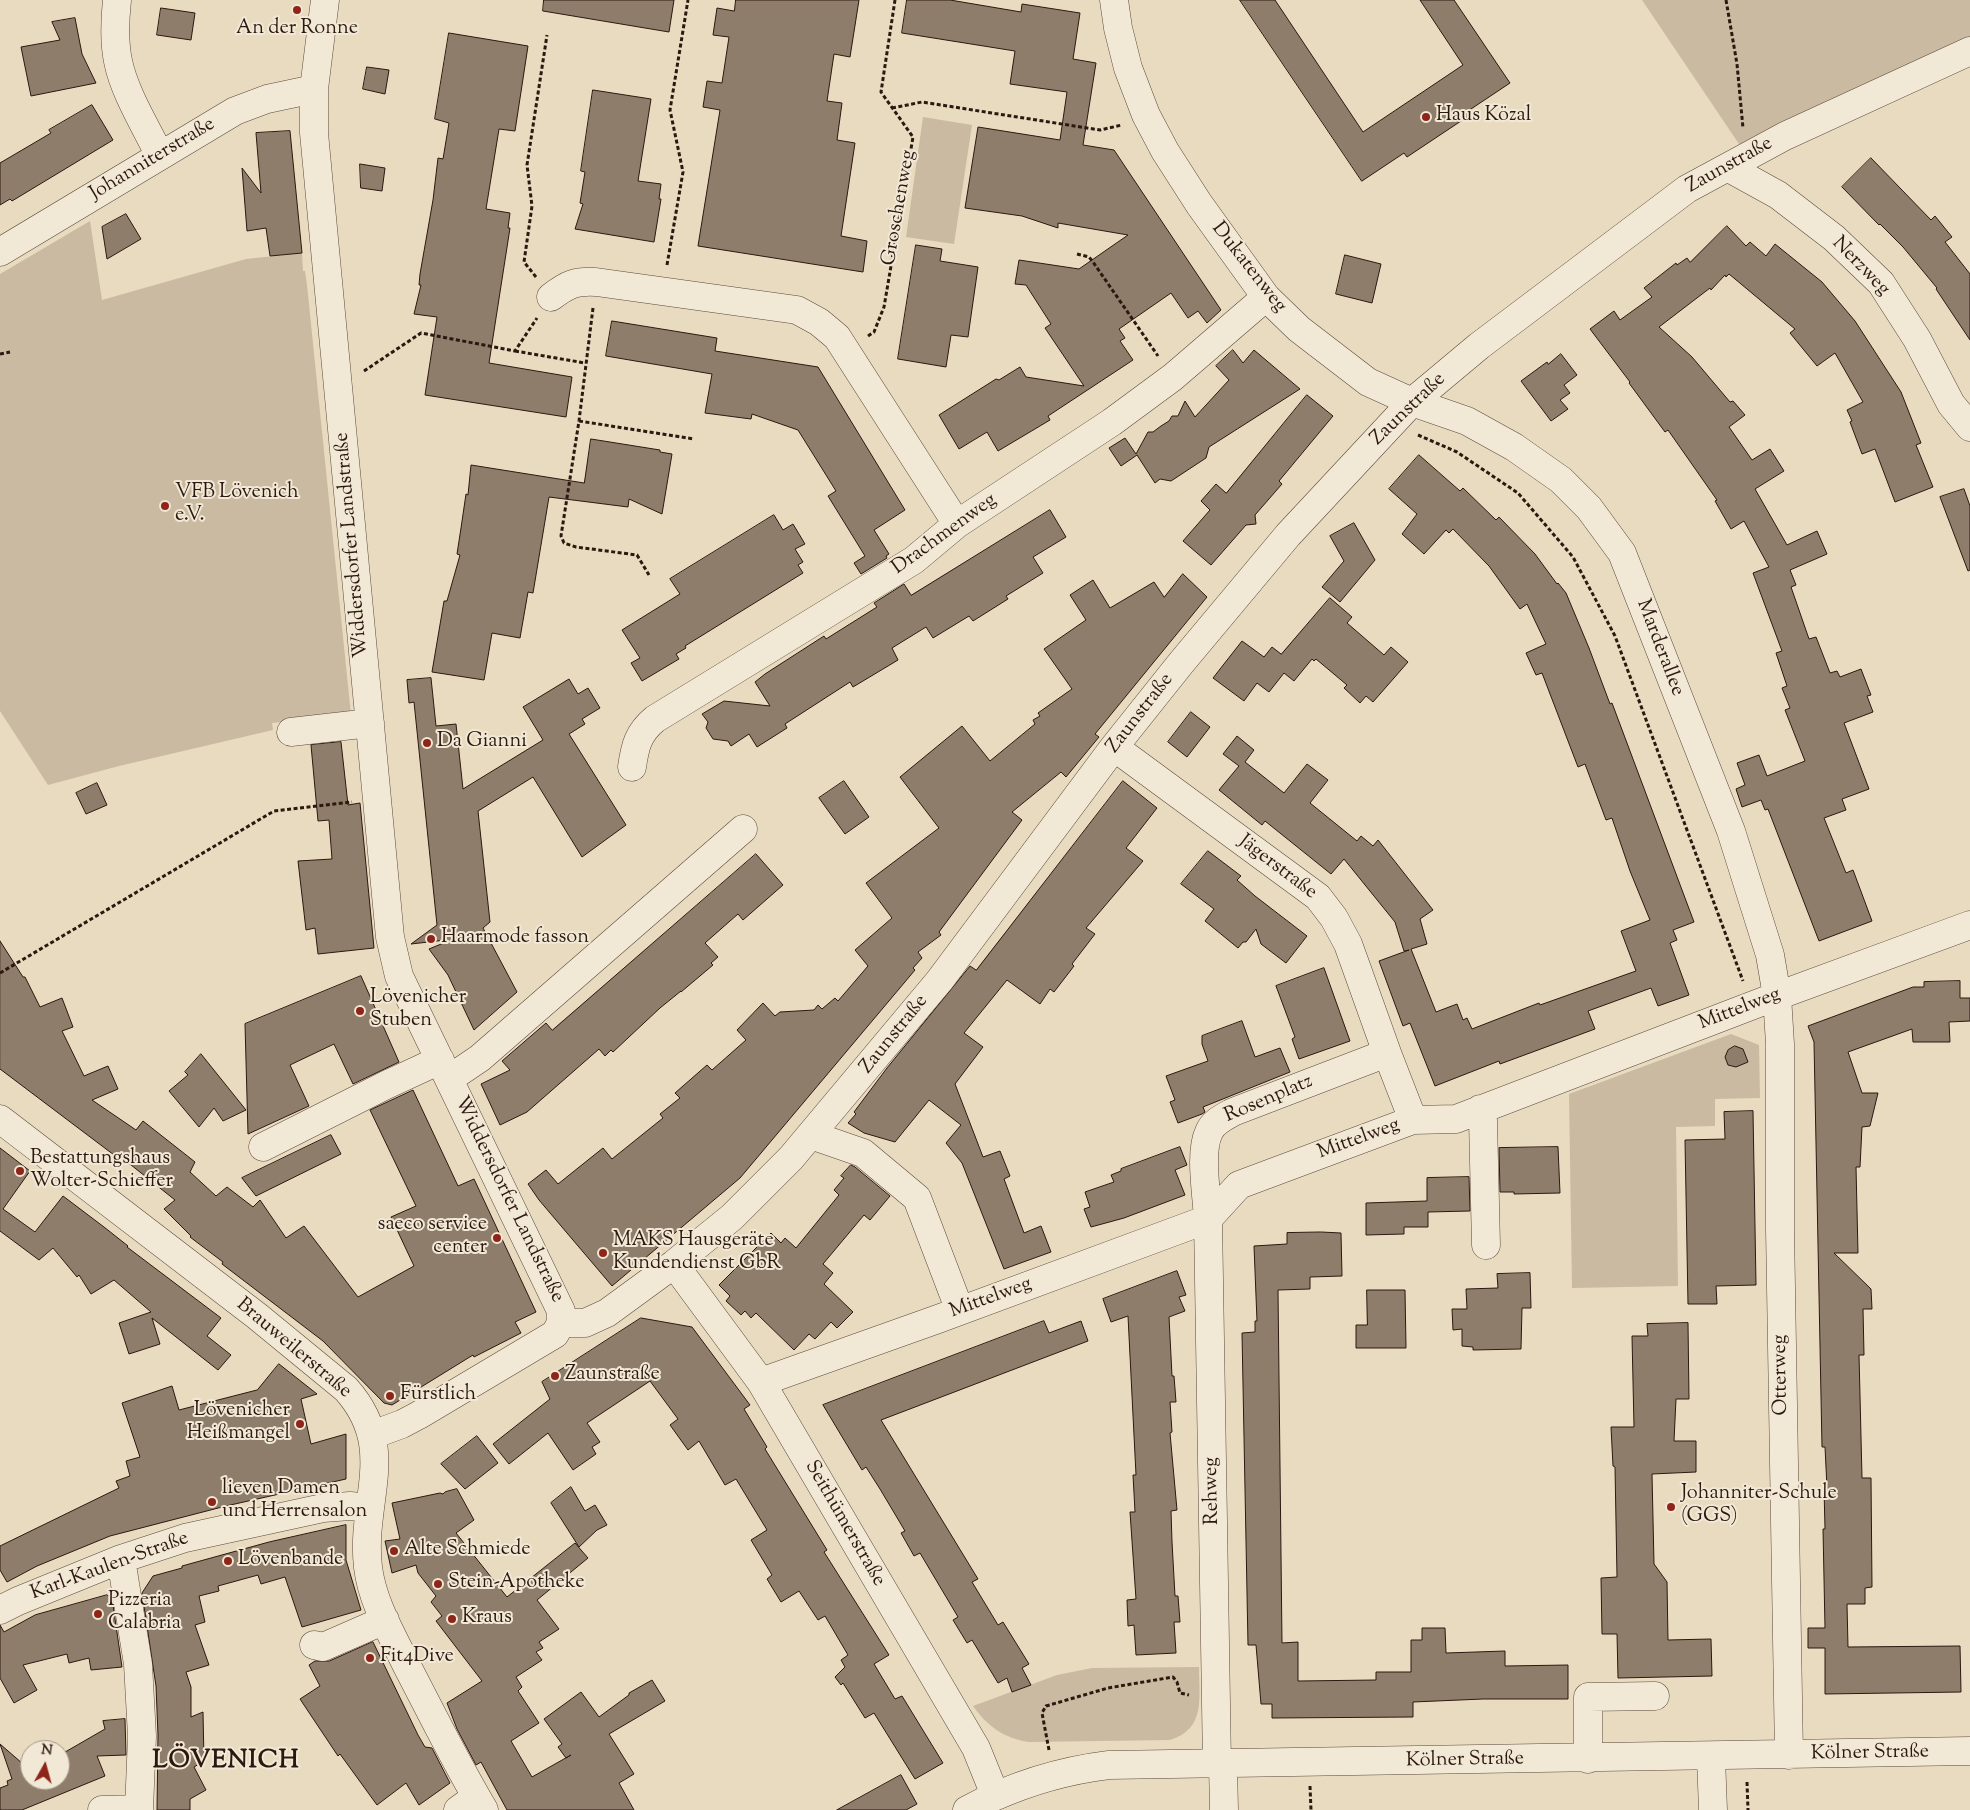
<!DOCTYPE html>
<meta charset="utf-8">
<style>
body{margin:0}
#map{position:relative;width:1970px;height:1810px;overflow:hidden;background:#e9dbbf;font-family:"Sorts Mill Goudy",serif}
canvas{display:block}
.north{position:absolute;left:20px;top:1740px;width:50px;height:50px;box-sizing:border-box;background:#f1e8d5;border:1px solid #a29586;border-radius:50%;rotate:7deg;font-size:14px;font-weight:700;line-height:20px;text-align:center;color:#2c1810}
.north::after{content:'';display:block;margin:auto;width:18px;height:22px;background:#8f2418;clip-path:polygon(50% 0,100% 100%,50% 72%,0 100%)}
</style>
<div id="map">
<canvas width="1970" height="1810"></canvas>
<div class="north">N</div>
</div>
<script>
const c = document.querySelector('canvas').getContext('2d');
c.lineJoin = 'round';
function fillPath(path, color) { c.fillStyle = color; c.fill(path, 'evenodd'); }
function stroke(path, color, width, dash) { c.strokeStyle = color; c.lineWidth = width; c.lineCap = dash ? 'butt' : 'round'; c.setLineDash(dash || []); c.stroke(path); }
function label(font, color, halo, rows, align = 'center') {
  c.font = font + ' "Sorts Mill Goudy",serif'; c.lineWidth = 4; c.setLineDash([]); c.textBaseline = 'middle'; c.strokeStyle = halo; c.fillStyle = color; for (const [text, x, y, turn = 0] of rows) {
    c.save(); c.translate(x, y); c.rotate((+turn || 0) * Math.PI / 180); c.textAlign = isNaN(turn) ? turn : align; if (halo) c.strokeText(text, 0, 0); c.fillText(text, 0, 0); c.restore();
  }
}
const green = new Path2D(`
 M1642,0h328v42l-229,105z
 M923,117l49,8 -18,119 -48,-7z
 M90,221l12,79 144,-41 56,-6 1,18h2l2,14 44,430 -79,8 1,7 -154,36 -71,19 -48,-74v-437z
 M1731,1034l28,11 1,53 -45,1v27l-39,1 2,159 -106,2 -3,-194z
 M1199,1667c0,31 7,62 -29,73l-141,2c-25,-4 -41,-15 -56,-36l84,-31 35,-7z`);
const building = new Path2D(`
 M544,0h130l-5,32 -126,-21z
 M736,0h123l-9,57 -16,-3 -7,47 15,2 -5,37 18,3 -14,93 26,5 -4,31 -165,-26 22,-136 -17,-3 4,-26 15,2 7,-46 -16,-2 4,-27 17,3z
 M907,0h43l71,12 1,-8 58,9 -7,46 23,4 -13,82 31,5 107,160 -14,13 -9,-12 -10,7 -17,-25 -52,36 6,9 -5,3 13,19 -85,56 2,4 -52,31 -11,-19 -28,17 -20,-34 57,-36 3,1 21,-13 6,10 58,9 -39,-58 6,-4 -25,-39 -11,-1 4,-24 60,9 49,-34 -70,-12v5l-36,-12 -57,-8 13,-81 82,13 7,-48 -57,-8 5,-33 -113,-18z
 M1240,0h35l88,132 100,-67 -43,-65h34l56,83 -42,28 2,4 -63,42 -3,-4 -42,28z
 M161,8l34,5 -4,27 -34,-5z
 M75,18l7,36 14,29 -65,13 -10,-49 39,-7 -8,-18z
 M449,33l79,13 -13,85 -16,-2 -13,80 24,4 -2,15h2l-21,135 83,14 -6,40 -141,-22 12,-78 -23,-3 7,-29h-2l1,-11 13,-74 5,-42 5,1 6,-36 -14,-4z
 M367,67l22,3 -4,24 -22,-5z
 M593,90l58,9 -13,82 23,3 -2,15h2l-7,43 -79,-13 8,-25 -3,-1 5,-31 -4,-1z
 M92,105l21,35 -101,61 -2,-2 -10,6v-42l51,-30 -2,-3z
 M290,131l12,122 -32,3 -4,-28 -19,3 -5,-63 19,25 -5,-60z
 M1871,158l60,62 4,-4 17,21 -7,5 25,32v66l-34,-51 1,-1 -34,-41 -23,-23 -1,1 -37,-38z
 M360,164l25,4 -3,23 -21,-3z
 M126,214l15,25 -34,20 -5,-32z
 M1727,226l19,20 4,-4 16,14 9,-12 47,38 33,39 46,71 20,51 -5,2 17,42 -38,15 -20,-53 -13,5 -12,-32 2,-1 -5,-11 16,-8 -28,-49 -18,13 -27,-33 5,-4 -66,-55 -3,3 -1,-2 -14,15 -1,-2 -51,39 33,30 38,45 3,-1 12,14 -16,12 23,33 18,-11 14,22 -29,18 32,56 30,-14 10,23 -37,16 6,15 -5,2 18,52 7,-2 14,36 7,-2 3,6 21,-8 10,26 -4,1 6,16 -29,11 25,66 -27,10 4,11 -22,8 22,55 7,-3 19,51 -53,20 -51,-132 -3,1 -4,-10 -19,7 -6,-18 9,-4 -8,-22 22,-8 8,21 38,-15 -20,-51 5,-2 -8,-20 5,-2 -11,-33 6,-2 -29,-78 16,-6 -25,-46 -13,8 -16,-28 2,-1 -49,-70 -3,2 -36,-49 1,-1 -40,-53 24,-18 6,9 32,-23 -8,-9 32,-25 1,2 10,-7 3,4z
 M916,245l26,4 -2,12 38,6 -10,70 -17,-2 -5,32 -48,-8z
 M1345,255l36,9 -9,39 -36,-9z
 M612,321l105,17 -2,13 103,16 87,143 -31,20 15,24 -3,2 1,2 -26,16 -7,-11 11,-7 -37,-60 8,-5 -38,-61 -46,-16 -1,5 -46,-6 7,-39 -106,-18z
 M1233,350l10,13 11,-13 46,39 -91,58 -3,11 -35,23 -11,-2 -5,4 -18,-28 -16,11 -12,-18 16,-10 11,16 12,-22h5l8,-6 8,-5 3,-5h6l7,-15 10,16 34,-37 -13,-14z
 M1561,354l16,21 -13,10 6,8 -10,7 8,9 -17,12 -30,-40 26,-19 1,2z
 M1307,395l26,21 -54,65 3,3 -27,31 1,9 -10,1 -35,40 -28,-24 27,-31 -9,-9 15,-17 10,9z
 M591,439l69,11v2l12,2 -10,60 -33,-15 -1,8 -79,-10 -16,96 -5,-1 -8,46 -28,-5 -8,47 -52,-8 12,-71h3l13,-46 -3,-1 4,-26 5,-34 2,1 3,-30 113,18z
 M1419,455l41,36 3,-3 33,32 3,-3 36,37 22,30 1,-1 8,10 23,55 21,56 2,-1 82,219 -21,8 4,10 -7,3 19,52 -31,11 -7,-18 -63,23 7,18 -95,35 -1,-3 -64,25 -25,-63 -7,3 -24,-65 30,-11 -5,1 -9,-29 -51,-63 -13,15 -66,-53 -3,4 -43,-35 20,-24 -16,-12 14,-18 17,14 -9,12 39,31 23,-29 21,16 -18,23 47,38 4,-5 12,10 5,-6 55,70 -13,9 7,25 -16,5 25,63 21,-8 6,16 4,-2 5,11 67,-26 1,2 96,-34 -15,-40 29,-11 -20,-49 -18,-53 -6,2 -21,-56 -7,3 -36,-94 -6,2 -10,-22 20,-9 -19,-40 -7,5 -31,-43 -36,-37 -4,4 -3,-3 -22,24 -22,-20 15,-20 -28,-25z
 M1964,489l6,17v64l-2,1 -28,-74z
 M1050,510l16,27 -33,20 10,16 -37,23 2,3 -35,22 -4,-5 -36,22 -7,-11 -34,21 6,12 -45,27 -3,-5 -65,42 2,4 -30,19 -8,-13 -18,12 -3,-5 -15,-2 -7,-11 2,-6 -6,-8 22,-13 46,5 -15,-24 10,-8 59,-38 2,3 51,-32 -3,-4 30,-19 7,11z
 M774,515l9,15 10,-6 12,20 -10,5 8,13 -5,3 5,8 -118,73 1,2 -10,6 3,5 -37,22 -11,-18 9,-5 -18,-28 58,-36 -10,-15z
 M1354,523l21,37 -35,42 -18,-15 22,-26 -14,-25z
 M1183,574l24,23 -112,137 4,3 -33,40 -5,-5 -49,40 10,8 -83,112 2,3 -23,17 4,6 -9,10 2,2 -175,208 -128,108 -73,-86 -11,-16 18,-14 12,14 45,-36 9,11 51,-41 -3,-4 20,-16 -5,-5 32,-28 5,5 34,-30 -9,-10 26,-27 12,13 5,-4 34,-2 4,-5 4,4 13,-11 3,3 30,-35 -13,-16 37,-32 -26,-35 73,-55 -39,-51 62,-51 28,35 45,-37 -2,-4 7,-4 -2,-3 34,-24 -28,-40 42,-29 -16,-25 23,-15 17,28 44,-26 10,15z
 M1330,598l22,19 -5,6 37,32 7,-8 17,15 -35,40 -7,-6 -6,7 -16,-15 3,-3 -31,-26 -2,2 -2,-2 -18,22 -10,-8 -15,19 -12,-9 -13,18 -31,-23 29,-37 22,16 8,-10 9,7z
 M431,678l5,48 20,-2 7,65 80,-49 -20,-33 46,-28 9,15 10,-6 12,20 -18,11 3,5 -16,10 57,91 -44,32 -49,-80 -55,34 12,111 -7,6 34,64 -43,38 -26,-55 -19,-26 17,-7v-2l-35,4 26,-19 -23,-223 -5,1 -2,-23z
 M1191,712l19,15 -23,30 -19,-15z
 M341,742l7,63 12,-2 14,145 -56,6 -3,-26 -9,2 -8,-69 34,-2 -3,-39 -11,1 -7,-76z
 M844,781l25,36 -24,17 -26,-36z
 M1123,781l34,27 -31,40 17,13 -57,67 9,6 -23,30 2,2 -20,26 -4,-3 -10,15 -33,-24 -43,53 19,14 -28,37 28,73 17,-6 10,25 -6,3 20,54 17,-7 10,26 -47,17 -42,-106 -16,-20 15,-18 -32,-25 -34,42 -31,-9 -16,-10 8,-9 -2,-2 33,-44 83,-102 6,4z
 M97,783l10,22 -21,9 -10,-21z
 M1208,851l33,25 -4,4 18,16 52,40 -21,27 -25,-19 -5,-15 -10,13h-3l-5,6 -33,-27 9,-12 -33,-25z
 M756,854l27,31 -40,35 -5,-6 -33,29 13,14 -7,6 2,2 -32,27v-1l-21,17 -47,44 -2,-2 -6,6 -6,-7 -72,63 -27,13 -19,-41 29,-14 -8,-9 44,-38 6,7z
 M0,941l23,36h2l15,30 22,-9 11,29 -11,4 22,45 24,-10 10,23 -26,11 44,30 7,-9 52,41 -5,10 26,24 11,-9 26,20 7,-7 26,38 18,-12 54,71 56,-31 -23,-49 25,-11 -46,-96 43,-20 45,96 16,-7 62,133 -21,10 6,11 -47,24 -1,-2 -81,50 -8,-2 -61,-62 -101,-77 1,-2 -33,-25 1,-1 -27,-27 11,-9 -59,-47 -2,2 -114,-86z
 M1324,968l26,73 -51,18 -7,-20 3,-2 -19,-51z
 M361,976l38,86 -46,22 -19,-40 -44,21 19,41 -61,28 -3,-110z
 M1960,981v17h10v23l-21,1 1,20h-37l-1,-13 -64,23 14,41h16l-8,33 -8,1 -2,40h-4l2,86h-24l37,36 1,20h-9l1,46h-5l3,123h9l1,109 -7,1v16h-18l1,43 112,-1 1,46 -136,2v-46h-17v-20h17l-2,-99h2l-1,-41h3l-2,-41h-3l-8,-405 -6,-16 105,-39h11v-5z
 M1242,1021l13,36 25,-9 10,24 -87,35 2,5 -3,2 -24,9 -8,-21 5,-2 -9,-24 42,-15 -6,-17v-8z
 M1735,1046l8,3 5,13 -12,5 -8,-2 -3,-8 3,-7z
 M201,1054l45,56 -23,11 -9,-13 -15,19 -30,-36 19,-16 -3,-3z
 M1753,1111l3,174 -40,1 1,18h-29l-3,-164 40,-1 -1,-27z
 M331,1135l10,19 -85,42 -14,-18z
 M1180,1147l7,18 -12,5 10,25 -61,23 -33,9 -7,-18 6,-2 -5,-15 29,-10 -3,-7 10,-4v-2z
 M1558,1147l2,46 -46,1v-2h-14l-1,-44z
 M0,1148l30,23 -27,38 32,23 28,-36 41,31 24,19 -1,1 94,71 -14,18 24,19 -13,15 -66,-52 8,26 -31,10 -10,-31 32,-11 -37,-32 -23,14 -12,-19 -2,2 -24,-29 -14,12 -39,-29z
 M851,1165l4,2 35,29 -20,24 -6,-5 -41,49 10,9 -9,11 29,28 -16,16 -6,-6 -16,17 -6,-5 -15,16 -38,-37 -5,5 -6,-7 -4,4 -15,-14 4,-5 -11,-11 52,-52 10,10 4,-5 11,10 43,-53 -5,-5 10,-12 -3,-2z
 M1469,1177l1,34 -42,1v15h-24v7l-38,1v-32l61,-2v-23z
 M1321,1232l20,1 1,43 -32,1v12l-32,1 4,353 16,-1v39l78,-1v-8h35v-32h11v-12h23l1,25 59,-2v15l63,-1v34h-85l-70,3v15l-141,1v-14h-11l-5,-59h-8l-6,-312 13,-1v-11h2l-3,-75 33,-2v-11z
 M1177,1271l9,24 -7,2 6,14 -16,6 3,59h2l2,26h-6l2,30 -2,1 7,77 -6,1 1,31 3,54h3l2,26h-6l2,31 -40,2 -2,-30 -6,1 -1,-26 9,-1 -6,-87h5l-2,-37h3l-8,-159 -17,6 -8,-23z
 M1530,1273l1,35h-9l-1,41 -48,1v-3l-11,-1v-17l-9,1 -1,-21h15l-1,-20 32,-1 -1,-14z
 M1367,1290h38l1,58h-50v-23h11z
 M641,1318l51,9 58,78 -6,4 23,38 -2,2 62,101 -3,2 65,103 -15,9 21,35 7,-3 41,67 -28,16 -41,-66 -9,5 -22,-35 -2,2 -6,-8 10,-10 -4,-7 7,-5 -23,-39 -7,4 -19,-29 -18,11 -14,-23 5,-4 -21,-35 16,-10 -31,-51 -11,6 -26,-44 -11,9 -18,-25 8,-6 -28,-38 -63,42 13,19 -8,5 4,7 -23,16 -25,-37 -39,31 -16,-20 57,-45 -8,-17z
 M1044,1321l5,12 32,-12 7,20 -207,79 97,159 -6,3 26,43 5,-3 26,42 -7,4 9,17 -19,7 -5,-14 -9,5 -26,-43 -5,3 -14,-23 5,-3 -38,-64 -6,3 -13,-23 4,-2 -25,-42 -14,-22 -4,3 -39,-65z
 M1688,1323l1,76h-13l-2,42h22v31l-44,2 2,90 13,18 1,58 43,-1 1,37 -94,2 -1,-44h-15l-1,-56 16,-1 -2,-110 -2,-1 -2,-39h23l-2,-91h16l-1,-12z
 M279,1364l38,30 -16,5 10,45 35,-10v45l-120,27 -116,30 -73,30 -30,16 -7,-12v-24l119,-58 -3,-7 14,-5 -4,-15 14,-4 -18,-54 50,-17 7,24 78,-20z
 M477,1436l21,27 -33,26 -24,-25z
 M571,1487l14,24 10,-6 12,20 -10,5 -18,17 -28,-44z
 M457,1489l17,31 -18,13 51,64 68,-54 13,15 -51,42 22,29 -20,13 4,6 -7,4 6,8 -26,17 6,10 -4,4 21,32 -28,18 21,36 39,-22 -5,3 -8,-11 4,-3 -18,-25 37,-27 18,25 30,-22v-2l23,-13 13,21 -56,33 25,40 -15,9 15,27h-127l-26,-48 -5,3 -19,-36 -10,-26 35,-22 -46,-60 6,-5 -11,-14 5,-6 -18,-23 -2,-8 -24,8 -7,-32 15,-2 -8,-36 48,-10 3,1 2,-2z
 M346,1525v35l15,50 -59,17 -17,-50 -24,7 -3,-9 -40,11 1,5 -20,5 6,26 -10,3 14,40 -23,7 5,15v30l12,-5 1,49 -10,6 12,23 -16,9v11h-33l1,-75 -2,-49 -14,-93 11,-17 29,-8v-2l87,-24z
 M107,1595l5,3 10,69 -31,3 -2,-12 -20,5 -2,-9 -44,11 14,25 -23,13 -14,-25v-53l4,7 31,-17z
 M373,1642l45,93 7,12 7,1 18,35 -31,22 -13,-22 -29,22 -37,-51 -2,2 -38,-57 20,-13 -11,-21 6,-4h14z
 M125,1719l1,36 -29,1 8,20 -83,34h-22v-22l8,-3 -1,-4 5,-2 -12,-35 30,26v10h30v-20l8,-3 -8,1v-3l45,-26 -2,-8z
 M901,1775l16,29 -11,6h-69z`);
const path = new Path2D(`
 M1726,0l11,64 6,64
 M892,108l30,-6 178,28 22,-5
 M1077,254l12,3 4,5 65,94
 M667,265l16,-93 -13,-62 18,-110
 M536,277l-12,-15 8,-56 -5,-41 20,-130
 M593,308l-14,113 -18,115 3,7 12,4 61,8 12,20
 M868,336l6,-4 10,-25 29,-170 -32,-45 14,-92
 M515,351l70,12
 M0,354l10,-2
 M364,371l57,-38 94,18 22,-33
 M579,421l115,18
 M1418,435l39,17 61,41 55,64 42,79 128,345
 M0,973l274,-162 78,-9
 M1049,1750l-7,-37 4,-7 62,-18 65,-11 4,5 3,11 9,2
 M1747,1782l1,28
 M1310,1786l1,24`);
const minor = new Path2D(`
 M117,0c-2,19 -3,42 1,61 6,31 28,66 42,95
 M325,0l-11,89v44l76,804 9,39 162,335v12
 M1114,0l4,28 10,40 18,47 19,36 34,53 67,93 33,32 69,53 44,20 55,19 47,26 47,33 28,28 33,45 109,278 39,124 7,41 3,48v185l9,526
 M1729,168l49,27 56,43 47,45 36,56 34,65 19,23
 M0,252l235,-141 32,-12 47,-10
 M551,297c17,-13 24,-16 45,-15l201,28 22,12 18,15 120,187
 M291,732l79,-9
 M1114,747l204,150 16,21 14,26 39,109 26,67
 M632,767c3,-21 6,-34 23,-48l259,-159 43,-36 155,-102 61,-45 93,-80
 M449,1079l31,-21 263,-229
 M1480,1109l3,11 3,125
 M0,1119l257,197 89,73c53,59 14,111 22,178 4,35 24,68 39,99 25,48 49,97 77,144
 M811,1135l52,18 54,45 43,113
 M263,1147l123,-62 54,-25
 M674,1264l87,118 215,366 19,47
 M561,1323h24l22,-10 67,-49 58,-47 59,-59 149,-178 174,-233 67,-84 107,-128 124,-133 67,-56 208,-157 98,-53 185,-85
 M761,1382l177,-63 270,-100 31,-34 174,-65 43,-1 321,-123 193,-71
 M372,1435l30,-11 17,-9 136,-81 6,-11
 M121,1559l17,105 4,72 -3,74
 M0,1610l18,-9 103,-42 64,-21 138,-30 27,-2 20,2
 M314,1645l9,2 62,-27
 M1711,1757l2,53
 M1588,1759v-62l67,-1
 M1217,1764l-9,-545c-1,-23 -9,-67 1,-87 4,-10 15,-15 24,-20l154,-59
 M1223,1764l1,46
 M102,1810l37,-1
 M458,1810l18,-13
 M967,1810c45,-24 92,-39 142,-45l861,-14`);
const markers = [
 [297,10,5,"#8f2418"],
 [1426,117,5,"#8f2418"],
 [165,506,5,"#8f2418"],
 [427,743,5,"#8f2418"],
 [431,939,5,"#8f2418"],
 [360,1011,5,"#8f2418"],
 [20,1171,5,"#8f2418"],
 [497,1238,5,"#8f2418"],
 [603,1253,5,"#8f2418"],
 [555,1376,5,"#8f2418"],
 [390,1396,5,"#8f2418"],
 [300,1424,5,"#8f2418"],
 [212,1502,5,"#8f2418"],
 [1671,1507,5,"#8f2418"],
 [394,1551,5,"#8f2418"],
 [228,1561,5,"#8f2418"],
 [438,1584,5,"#8f2418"],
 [98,1614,5,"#8f2418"],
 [452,1619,5,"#8f2418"],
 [370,1658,5,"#8f2418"]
];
const poiNames = [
 ["An der Ronne",297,30,"center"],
 ["Haus Közal",1436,117],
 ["VFB Lövenich",175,494],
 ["e.V.",175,517],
 ["Da Gianni",437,743],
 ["Haarmode fasson",441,939],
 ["Lövenicher",370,999],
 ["Stuben",370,1022],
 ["Bestattungshaus",30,1160],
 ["Wolter-Schieffer",30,1183],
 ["saeco service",487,1226,"right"],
 ["center",487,1249,"right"],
 ["MAKS Hausgeräte",613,1242],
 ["Kundendienst GbR",613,1265],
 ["Zaunstraße",565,1376],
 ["Fürstlich",400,1396],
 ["Lövenicher",290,1412,"right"],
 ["Heißmangel",290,1435,"right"],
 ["lieven Damen",222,1490],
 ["und Herrensalon",222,1513],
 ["Johanniter-Schule",1681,1495],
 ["(GGS)",1681,1518],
 ["Alte Schmiede",404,1551],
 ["Lövenbande",238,1561],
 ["Stein-Apotheke",448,1584],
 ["Pizzeria",108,1602],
 ["Calabria",108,1625],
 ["Kraus",462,1619],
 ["Fit4Dive",380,1658]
];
const streetNames = [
 ["Johanniterstraße",153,160,-31],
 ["Zaunstraße",1730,166,-29],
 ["Groschenweg",900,208,-80],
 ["Nerzweg",1860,267,46],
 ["Dukatenweg",1248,268,52],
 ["Zaunstraße",1409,410,-44],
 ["Drachmenweg",945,535,-36],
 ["Widdersdorfer Landstraße",353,545,-95],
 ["Marderallee",1659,648,69],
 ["Zaunstraße",1141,714,-52],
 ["Jägerstraße",1277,868,37],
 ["Mittelweg",1740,1010,-21],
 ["Zaunstraße",895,1035,-51],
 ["Rosenplatz",1269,1100,-23],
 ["Mittelweg",1359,1140,-20],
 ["Widdersdorfer Landstraße",508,1200,64],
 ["Mittelweg",991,1299,-20],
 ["Brauweilerstraße",293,1349,40],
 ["Otterweg",1782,1375,-91],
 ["Rehweg",1213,1491,-91],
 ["Seithümerstraße",844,1524,60],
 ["Karl-Kaulen-Straße",110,1567,-20],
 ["Kölner Straße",1870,1754,-1],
 ["Kölner Straße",1465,1761,-1]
];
const districtNames = [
 ["LÖVENICH",226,1763]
];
fillPath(green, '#c9baa1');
fillPath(building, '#8e7d6b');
stroke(building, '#2c1810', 1);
stroke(minor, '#5b493c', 29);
stroke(path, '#2c1810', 3, [4, 2.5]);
stroke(minor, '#f1e8d5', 28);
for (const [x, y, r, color] of markers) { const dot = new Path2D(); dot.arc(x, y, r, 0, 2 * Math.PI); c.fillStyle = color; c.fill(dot); stroke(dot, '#f1e8d5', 2); }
label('20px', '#2c1810', '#f1e8d5', poiNames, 'left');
label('20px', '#2c1810', '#f1e8d5', streetNames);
c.letterSpacing = '1px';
label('bold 25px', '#2c1810', '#f1e8d5', districtNames);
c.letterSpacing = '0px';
</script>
